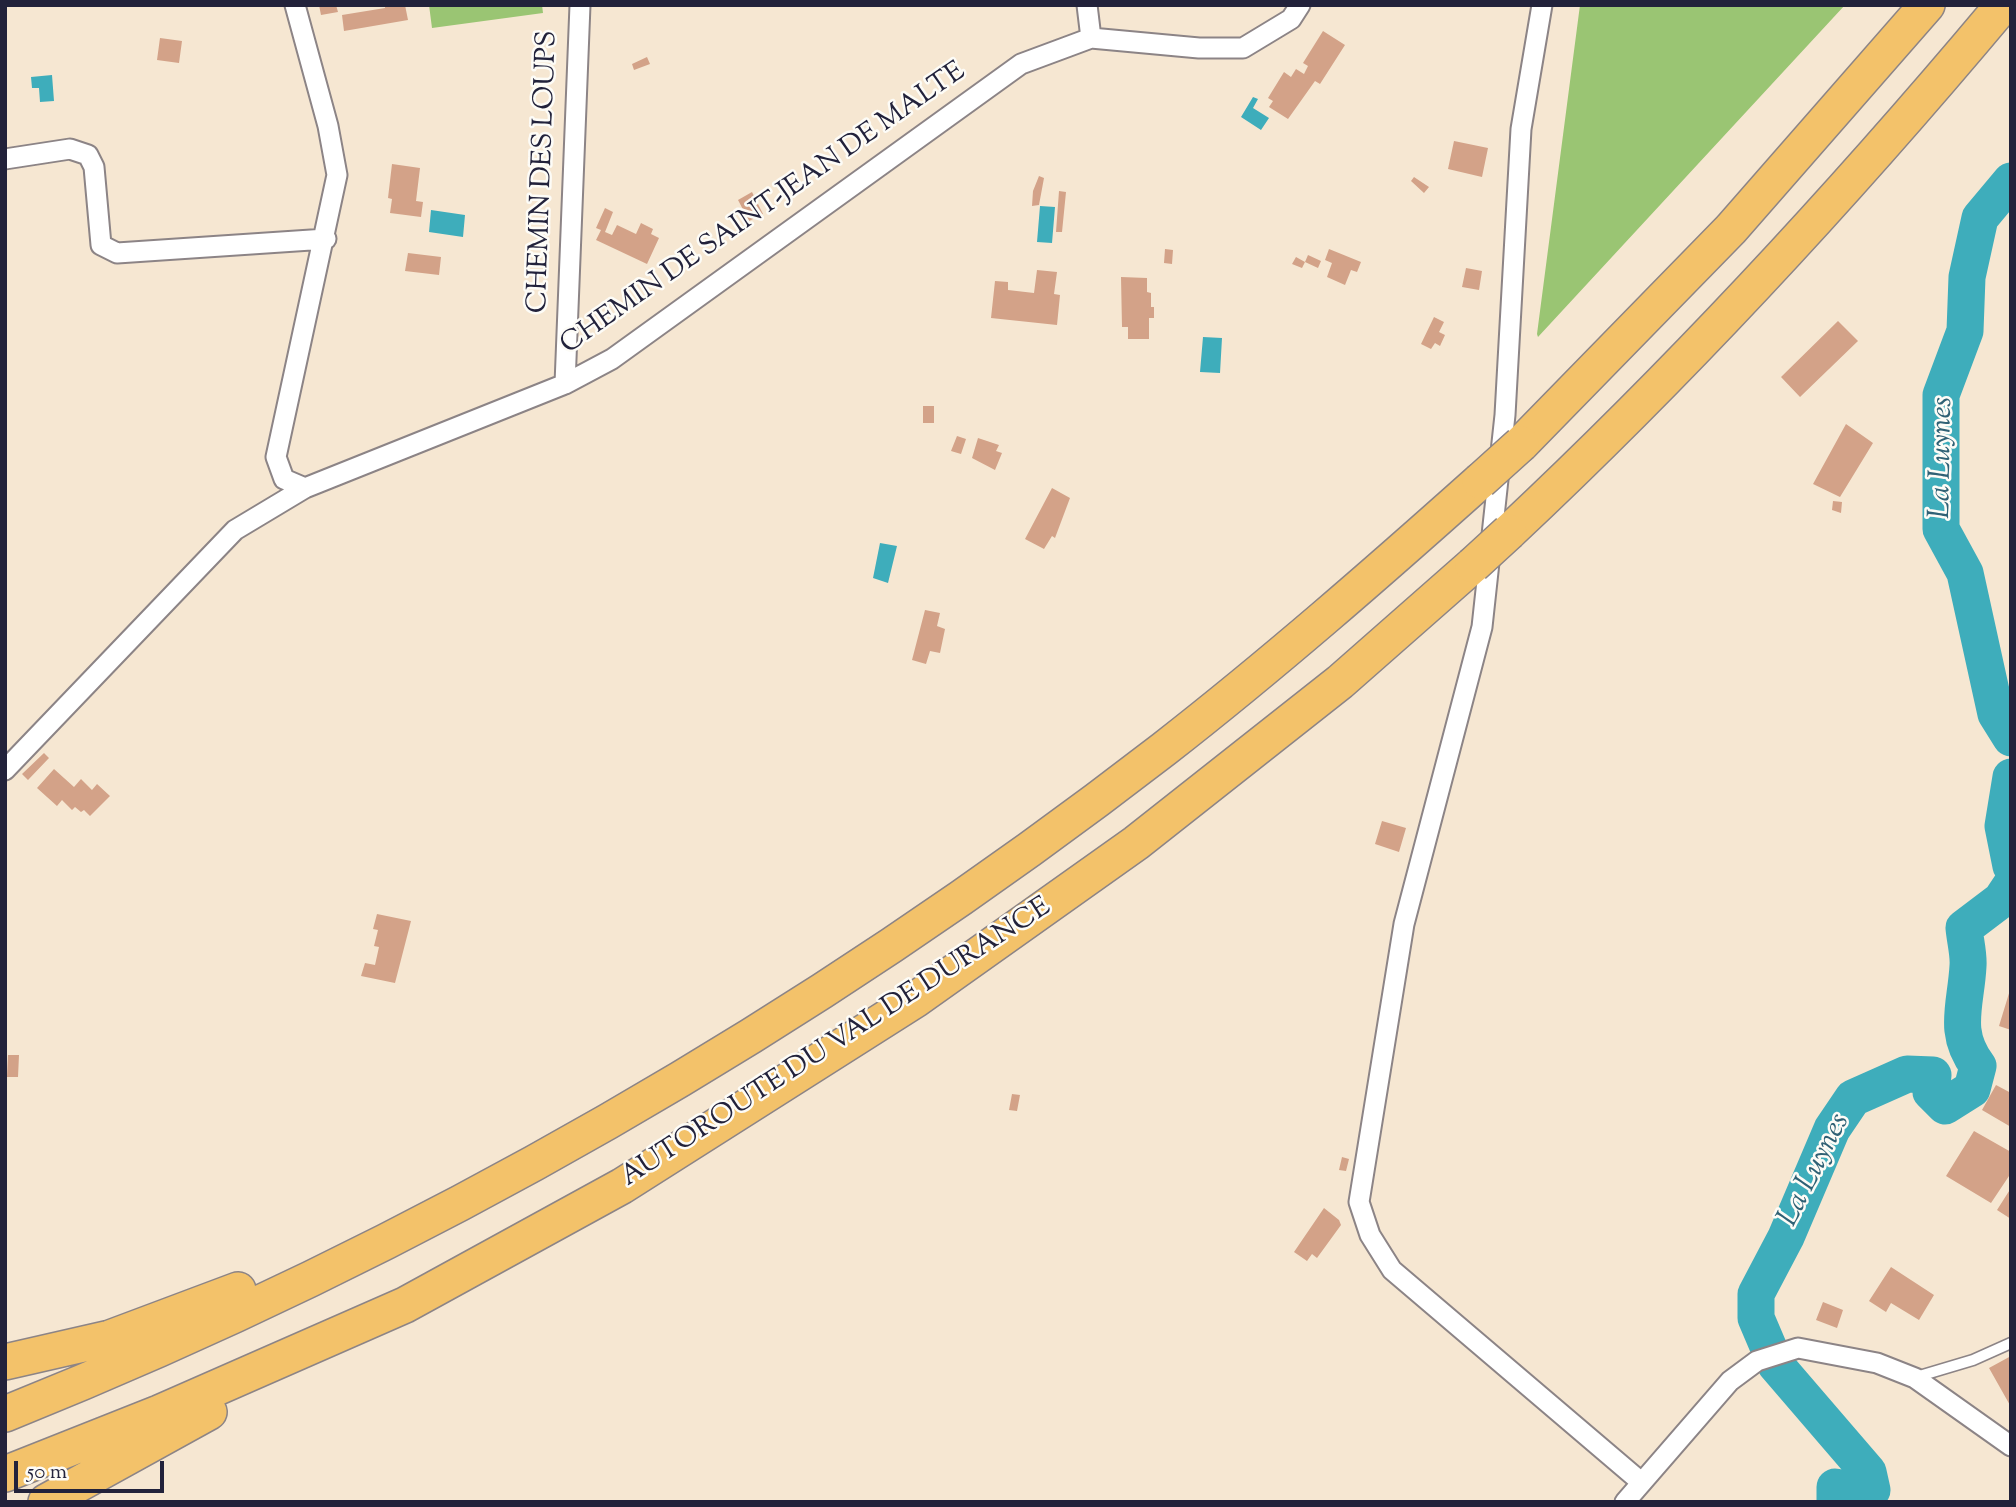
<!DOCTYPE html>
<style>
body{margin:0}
#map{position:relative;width:2016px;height:1507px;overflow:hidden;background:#f6e7d2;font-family:"Sorts Mill Goudy",serif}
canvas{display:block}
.frame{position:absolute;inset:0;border:7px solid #22223b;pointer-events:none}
.scale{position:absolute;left:14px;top:1461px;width:150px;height:32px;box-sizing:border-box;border:4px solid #22223b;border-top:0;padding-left:9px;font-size:21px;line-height:24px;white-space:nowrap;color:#22223b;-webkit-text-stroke:5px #fdfcf7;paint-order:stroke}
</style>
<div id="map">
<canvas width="2016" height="1507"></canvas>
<div class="frame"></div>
<div class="scale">50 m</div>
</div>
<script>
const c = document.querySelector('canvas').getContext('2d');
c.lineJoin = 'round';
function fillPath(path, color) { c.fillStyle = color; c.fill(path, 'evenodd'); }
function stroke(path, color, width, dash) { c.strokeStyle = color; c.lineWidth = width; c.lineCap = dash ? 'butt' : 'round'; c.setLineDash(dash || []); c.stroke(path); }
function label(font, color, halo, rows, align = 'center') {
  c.font = font + ' "Sorts Mill Goudy",serif'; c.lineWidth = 5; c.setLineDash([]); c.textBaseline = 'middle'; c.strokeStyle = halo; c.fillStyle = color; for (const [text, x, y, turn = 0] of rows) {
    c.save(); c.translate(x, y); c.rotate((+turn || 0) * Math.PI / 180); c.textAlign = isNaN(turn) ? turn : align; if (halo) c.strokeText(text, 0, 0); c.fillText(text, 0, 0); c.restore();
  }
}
const green = new Path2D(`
 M429,5h113l1,8 -111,15z
 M1580,5h265l-307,332 -1,-3z`);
const water = new Path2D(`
 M52,75l2,26 -14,1 -1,-14h-7l-1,-11z
 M1253,97l5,2 -5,9 16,10 -8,12 -20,-13z
 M1040,206l15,1 -3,36 -15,-1z
 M431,210l34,5 -2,22 -34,-5z
 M1203,337l19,1 -2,35 -20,-1z
 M880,543l17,3 -9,37 -15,-5z`);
const river = new Path2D(`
 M2011,181l-31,37 -13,59 -2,54 -24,64v134l24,44 31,141 15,24
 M2011,777l-8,49 8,40
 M1835,1502v-15l27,7 10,-4 -4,-18 -92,-107 -20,-47v-24l30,-57 46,-108 21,-31 54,-24 26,1 -2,17 14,14 27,-17 6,-23c-26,-34 -12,-61 -10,-100 1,-12 -3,-26 -4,-38l37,-28 10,-15`);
const building = new Path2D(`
 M319,5h17l2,7 -17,3z
 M385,5h20l3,15 -64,11 -2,-16 43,-7z
 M1323,31l22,14 -25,39 -5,-3 -27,38 -19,-12 4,-6 -5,-3 16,-26 7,5 5,-8 8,5 4,-8 -5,-3z
 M160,38l22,3 -3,22 -22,-3z
 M647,57l3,7 -16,6 -2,-6z
 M1454,141l34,7 -6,29 -34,-8z
 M392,164l28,4 -4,33 7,1 -2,15 -31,-4 2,-14 -4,-1z
 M1039,176l5,2 -5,27 -7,1 1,-15z
 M1414,177l15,10 -5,6 -13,-12z
 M1059,191l7,1 -4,40h-6z
 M752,192l11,22 -14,7 -11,-21z
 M605,208l8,4 -8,20 7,3 5,-10 19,9 5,-11 12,6 -2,5 8,4 -12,26 -51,-24 5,-10 -5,-2z
 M1165,249l8,1 -1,14 -8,-1z
 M1329,249l32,13 -4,10 -6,-2 -6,15 -18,-8 5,-14 -7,-3z
 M408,253l33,4 -2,18 -34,-4z
 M1308,255l13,6 -3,7 -13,-6z
 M1296,257l9,5 -3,6 -10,-4z
 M1466,268l16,3 -3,19 -17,-3z
 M1037,270l20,2 -3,22 6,1 -3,30 -66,-7 4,-37 13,1v8l26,3z
 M1121,277l26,1v14l4,1v14h3v11h-5v21h-21v-12h-6z
 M1434,317l10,5 -5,10 6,3 -5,11 -5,-3 -4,6 -10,-5z
 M1838,321l20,20 -58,56 -19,-20z
 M923,406h11v17h-11z
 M1846,424l27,19 -33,54 -27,-13z
 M957,436l9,3 -5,15 -10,-3z
 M978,438l21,7 -3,6 6,2 -7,17 -23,-12z
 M1052,488l18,10 -15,40 -3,-2 -8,13 -19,-10z
 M1833,501l9,1 -1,11 -9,-3z
 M925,610l15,3 -3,13 8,3 -5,24 -10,-2 -4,13 -14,-4z
 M44,753l5,5 -21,22 -6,-6z
 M54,769l20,18 7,-8 11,11 5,-6 13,12 -20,20 -6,-6 -3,2 -6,-5 -3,3 -10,-10 -5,6 -20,-18z
 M1382,821l24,7 -7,24 -24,-8z
 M377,914l34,7 -16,62 -34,-7 4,-13 10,2 4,-18 -5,-1 4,-16 -5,-1z
 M2010,990h1v40l-12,-4z
 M8,1055h11l-1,22h-11z
 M1996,1085l15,8v34l-29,-17z
 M1012,1094l8,1 -3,16 -8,-1z
 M1974,1131l37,21v21l-20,30 -45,-27z
 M1342,1157l7,2 -3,12 -7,-1z
 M2011,1188v31l-14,-9z
 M1324,1208l15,12 2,5 -24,33 -5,-4 -5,7 -13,-9z
 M1891,1267l43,28 -15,25 -28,-17 -5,9 -17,-11z
 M1823,1302l20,8 -6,18 -21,-8z
 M2011,1356v51l-22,-39z`);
const lane = new Path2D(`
 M1916,1377l57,-17 38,-17`);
const street = new Path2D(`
 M295,5l33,121 9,49 -61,282 8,22 21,9
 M1087,5l4,33
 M1542,5l-21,124 -16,286 -23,212 -78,297 -45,278 11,33 22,35 249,212
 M5,159l65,-10 18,6 6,12 7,78 16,8 209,-14
 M565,384l15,-379
 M5,770l230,-240 70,-42 260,-104 47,-25 409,-295 70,-26 108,10h44l48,-29 9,-14
 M1625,1502l105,-121 27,-20 41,-13 79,15 38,15 96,68`);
const highway = new Path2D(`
 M1521,444l210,-215 196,-224
 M1509,532c176,-165 339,-342 494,-527
 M5,1362l105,-24 128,-48
 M5,1414c415,-166 806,-392 1159,-665 109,-85 213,-176 316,-268
 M5,1474l154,-61 246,-108 217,-119 293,-186 221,-157 204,-161 133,-117
 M46,1502l163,-90`);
const highwayBridge = new Path2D(`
 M1480,481l41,-37
 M1473,565l36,-33`);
const streetNames = [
 ["CHEMIN DES LOUPS",545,172,-88],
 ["CHEMIN DE SAINT-JEAN DE MALTE",764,210,-35],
 ["AUTOROUTE DU VAL DE DURANCE",837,1044,-33]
];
const waterNames = [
 ["La Luynes",1944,458,-89],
 ["La Luynes",1816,1171,-63]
];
fillPath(green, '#9ac573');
fillPath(water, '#3eadbb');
stroke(river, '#3eadbb', 37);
fillPath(building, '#d3a288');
stroke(lane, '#8c8486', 13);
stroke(street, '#8c8486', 23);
stroke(highway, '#8c8486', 38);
stroke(lane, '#fff', 10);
stroke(street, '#fff', 19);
stroke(highway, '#f3c26a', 35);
stroke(highwayBridge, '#8c8486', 38, []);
stroke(highwayBridge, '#f3c26a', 35);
label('28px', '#22223b', '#fdfcf7', streetNames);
label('italic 30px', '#2f6175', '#fdfcf7', waterNames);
</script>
